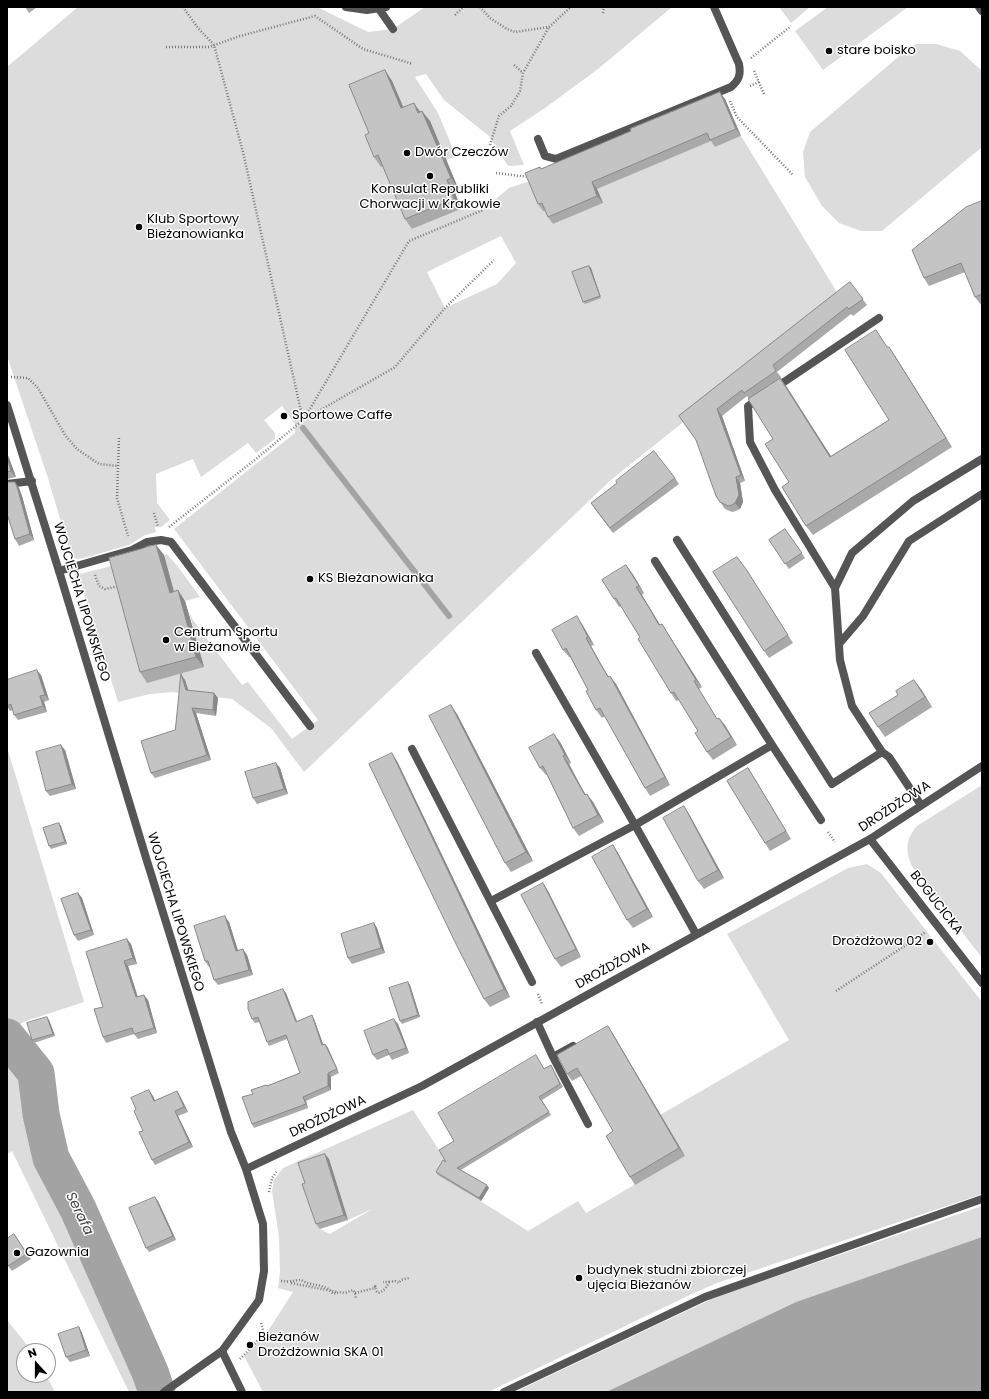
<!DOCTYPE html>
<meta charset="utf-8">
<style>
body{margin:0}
#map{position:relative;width:989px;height:1399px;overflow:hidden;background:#fff;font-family:Poppins,sans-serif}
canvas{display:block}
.frame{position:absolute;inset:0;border:8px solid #000;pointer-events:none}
.north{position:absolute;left:16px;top:1343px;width:40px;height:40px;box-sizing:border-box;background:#fff;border:1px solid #999;border-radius:50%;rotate:339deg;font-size:11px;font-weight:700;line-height:16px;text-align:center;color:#000}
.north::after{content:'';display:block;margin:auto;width:14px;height:18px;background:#000;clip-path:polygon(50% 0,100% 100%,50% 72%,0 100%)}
</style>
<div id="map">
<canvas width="989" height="1399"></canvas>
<div class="frame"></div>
<div class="north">N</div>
</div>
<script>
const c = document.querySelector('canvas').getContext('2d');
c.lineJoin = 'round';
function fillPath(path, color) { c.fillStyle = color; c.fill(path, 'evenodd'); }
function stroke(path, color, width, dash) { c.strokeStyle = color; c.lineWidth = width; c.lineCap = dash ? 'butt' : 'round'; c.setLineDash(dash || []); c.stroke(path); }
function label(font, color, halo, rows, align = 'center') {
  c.font = font + ' Poppins,sans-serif'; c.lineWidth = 3; c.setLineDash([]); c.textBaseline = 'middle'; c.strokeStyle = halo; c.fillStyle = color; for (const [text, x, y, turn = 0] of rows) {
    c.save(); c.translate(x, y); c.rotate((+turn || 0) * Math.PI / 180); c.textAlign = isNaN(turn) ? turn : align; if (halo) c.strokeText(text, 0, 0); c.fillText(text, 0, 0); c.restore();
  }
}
const green = new Path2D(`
 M78,7h239l51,25 25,-3 32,-22h247l-74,62 -53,39 -35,23 14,34 -16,1 -19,-30 -45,-36 -18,-26 -11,3 23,36 18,43 -14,6 -57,3 27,64 49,-20 22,1 26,-22 21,-7 17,29 6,14 49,-21 -5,-14 115,-49 3,7 26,-11 99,161 -228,182 -308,293 -33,-44 -39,-29 -59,-7 -23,2 -32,8 -39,-124 1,-4 35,-9 88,102 -14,-55 4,8 49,65 6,-3 44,57 26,-19 -144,-191 121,-96v-9l-13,-18 -18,14 11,13v6l-19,14 -8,-10 -47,34 -8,-18 -37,15 1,29 13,17 -9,7h-6l1,5 -11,3 -16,10 -45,13 -7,1 -6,-3 -23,-78 -41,-122v-289zM501,236l15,27 -19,21 -52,24 -18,-36z
 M779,7h31l-19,16z
 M828,7h80l-85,63 -28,-39z
 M916,44h20l24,7 21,19 1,77 -100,84h-21l-22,-8 -17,-17 -17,-29 -2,-25 7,-20 94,-80z
 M167,554l12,14 21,29 -23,6 -13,-48z
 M7,747l77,255 -58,19 -11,6 28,37 11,26 1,35 8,29 31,58 65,145 11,13 -30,22h-11l-117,-241 -5,3z
 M982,785v173l-69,-90c-8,-16 -8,-28 4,-42z
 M867,864l14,9 101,129v192l-265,89 -23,10 -206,99h-225l-19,-36 22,-22 27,-42 -15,-4 2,-16 -1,-35 -7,-46 2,-11 9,-12 130,-58 53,82 62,39 50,-30 8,12 98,-57 -24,-41 129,-75 -62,-106 121,-66zM328,1159l20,61 24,-11 -42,25 -10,-5 -18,-61z
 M982,1206v31l-186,65 -190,90h-91l201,-95z
 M7,1320l25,31h-8v24h22l9,17h-48z`);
const water = new Path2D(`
 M982,1237v155h-376l190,-90z`);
const stream = new Path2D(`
 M303,428l146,188`);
const river = new Path2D(`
 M7,1037l29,36 5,41 10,44 27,51 72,163 7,20`);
const path = new Path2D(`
 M183,7l15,21 16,17 29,107 60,268
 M480,7l10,11 17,11 8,3 34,-5 22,-20
 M603,13l1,-6
 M455,15l8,-8
 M166,47h43l31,-11 75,-20 48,33 50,15
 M751,58l40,-32
 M514,65l9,8
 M754,71l10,23
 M750,86l9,-4
 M730,101l7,16 56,58
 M490,145l9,-29 12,-10 9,-15 3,-18 26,-46
 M496,173l33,4
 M11,377l17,1 10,10 27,47 12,14 22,15 19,2
 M304,419l105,-178 74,-31
 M119,438l-2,60 11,38
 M154,513l4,14
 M169,527l87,-68 47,-39 92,-53 50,-59 49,-48
 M95,575l4,11 6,3 14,-3
 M828,832l7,10
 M836,991l90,-59
 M538,994l4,10
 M269,1192l3,-14 5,-7
 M281,1281c4,0 7,1 10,0 3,0 7,-1 10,-1 2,1 4,2 6,3 10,3 19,1 26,11l6,-2 6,1 8,-3 2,3 1,6
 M389,1282l6,-1 4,2 2,-3 8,-2
 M291,1283l46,9
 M355,1293l20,-5v-3l1,6 2,2c5,-1 9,-6 11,-11h-6
 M240,1359l24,-25 -3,-12`);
const lane = new Path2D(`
 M379,9l14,20
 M538,139l7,17 11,3 175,-72c8,-7 10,-12 8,-23l-25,-57
 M775,388l104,-70
 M759,399l-11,7 2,36 25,48 60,98
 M677,540l155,244 50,-32
 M59,571l73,-21 15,-8 14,-2 10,2 139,184
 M839,644l24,-28 46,-75 73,-47
 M536,653l99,172 137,-80 -117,-184
 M772,745l49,75
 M412,749l120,233
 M921,805l-32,-48 -7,-5 -30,-46 -12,-46 -5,-72 17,-35 61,-52 69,-42
 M491,901l144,-76 61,109
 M537,1022l16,35 35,67
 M553,1057l20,-11
 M222,1351l20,41
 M504,1392l201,-95 277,-98`);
const street = new Path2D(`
 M346,7l21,3 19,-3
 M979,7l3,4
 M7,405l52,166 88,290 84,271 15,37 17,55 1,47 -5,29 -37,51 -58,41
 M7,484l25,-3
 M870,839l112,144
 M246,1169l176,-83 49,-27 399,-220 112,-73`);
const wall = new Path2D(`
 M25,7h12l-8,6z
 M385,70l7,11 11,26 18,5 9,9 28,67 -4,2 7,19 -49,20 -7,-10 -22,-53 -2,1 -7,-10z
 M725,99l16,37 -26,11 -4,-6 -114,48 6,14 -50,21 -5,-7 -3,-6h-2l-5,-7 2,-37 1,2z
 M982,201v103l-1,1 -6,-8 -10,-25 -36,14 -5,-8z
 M589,266l2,2 10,30 -16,6 -2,-2z
 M850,282l17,23 -14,11 -2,-2 -74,58 4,5 -1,1 51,78 58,-36 -13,-90 11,17 8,9 57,91 -139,88 -7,-9 -33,-87 -26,-43 -25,20 23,65 -5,2 3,19 -3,7 -4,2 -4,1 -7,-3 -9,-13 -19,-55 -18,-25z
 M7,454l2,4 7,19 -9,2z
 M675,478l4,6 -66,49 -19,-25 23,-25z
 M15,482l4,6 3,8 12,44 -15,6 -4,-7z
 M785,529l20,29 -16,11 -20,-29z
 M156,545l8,10 10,37 11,9 19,66 -57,16 -7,-11z
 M632,573l12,20 -2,2 18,30 2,-1 5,8 35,55 -3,2 18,30 2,-1 18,27 -24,15 -6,-8 -9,-21 -19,-31 -3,1 -5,-8 -31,-56 -19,-31 -2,1 -5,-8z
 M751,577l42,66 -24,15 -5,-7z
 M582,624l12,21 -3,1 11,20 7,11 7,7 54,101 -20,11 -5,-8 -40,-72 -3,2 -6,-8 -8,-20 -18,-33h-1l-6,-7z
 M41,675l8,25 -5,2 3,10 -29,8 -4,-5 -1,-5 -3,1 -3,-5v-26z
 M185,680l3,11 26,2 4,5 -2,18 -20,-3 15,47 -56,18 -4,-5 24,-43z
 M921,689l11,18 -47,30 -7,-10 20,-32z
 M457,714l76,147 -22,11 -6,-9z
 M560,742l11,21 -2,1 10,20 7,11 7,7 11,20 -25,14 -6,-8 -26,-53h-1l-6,-7z
 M65,750l11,39 -26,7 -4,-5z
 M397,761l113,236 -20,10 -6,-8z
 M276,763l4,5 8,26 -31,10 -4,-6z
 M748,768l5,8 38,63 -21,12 -5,-8z
 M689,814l35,64 -20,11 -6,-8z
 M59,823l2,3 6,18 -16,5 -2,-3z
 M613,845l5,8 35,64 -20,11 -6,-8z
 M543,883l5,8 33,66 -20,10 -6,-8z
 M78,893l4,5 12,37 -16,6 -4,-6z
 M229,922l9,29 9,4 6,20 -35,10 -4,-5 -4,-14 -1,1 -4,-6z
 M374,923l3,5 8,25 -33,11 -4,-6z
 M131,944l6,20 -9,2 10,31 10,3 9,33 -19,6 -4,-5 -28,9 -3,-6v-30z
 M410,985l10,32 -18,7 -2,-3z
 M286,993l11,28 17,-2 9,26 2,-1 3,4 11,25 -8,4v13l-25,11 2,7 -54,20 -2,-4 1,-30 13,-9 1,1 33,-13 -13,-34 -18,7 -2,-4 -8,-20 -4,1 -3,-4z
 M49,1020l6,16 -21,7 -2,-3z
 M398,1024l11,29 -17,7 -3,-5 -12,5 -4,-5z
 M608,1026l5,8 72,122 -50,29 -5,-8 -17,-46 -32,-55 -9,5 -5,-7z
 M551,1065l12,22 -21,13 9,15 -90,55 28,18 -8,13 -43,-26 -2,-3 10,-10 8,-21 90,-72z
 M153,1096l2,5 25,-5 8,16 -10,4 15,31 -38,18 -3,-5 -16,-51z
 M325,1154l4,5 19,61 -28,9 -4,-5 -11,-41z
 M158,1201l18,39 -27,12 -3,-4z
 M14,1234l17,25 -19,12 -5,-7z
 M79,1327l3,6 8,23 -20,6 -4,-5z`);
const shadedWall = new Path2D(`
 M385,70l7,11 16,37 -7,-10z
 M720,92l5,7 16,37 -5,-7z
 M414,103l7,10h-3z
 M422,111l8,10 28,67 -7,-10z
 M447,180l7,10 7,19 -7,-10z
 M592,182l5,7 6,14 -6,-7z
 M589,266l2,2 10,30 -1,-2z
 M889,347l6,9 57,91 -6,-9z
 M780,378l7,9 50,79 -7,-9z
 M717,409l5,7 23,65 -4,-6z
 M7,454l2,4 7,19 -5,-6 -4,-14z
 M736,477l4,6 3,19 -3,7 -5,-6z
 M15,482l4,6 3,8 12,44 -4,-6z
 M156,545l8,10 13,48 -7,-10z
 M626,565l6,8 12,20 -5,-7z
 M636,587l6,8 23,38 -6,-8z
 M178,590l7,11 19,66 -8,-10z
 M577,616l5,8 12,21 -6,-8z
 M662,624l5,8 35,55 -6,-7z
 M586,638l5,8 22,39 -5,-8z
 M37,670l4,5 8,25 -4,-5z
 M181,674l4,6 5,15 -4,-5z
 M610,676l6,8 54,101 -5,-8z
 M914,680l7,9 11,18 -7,-10z
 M214,693l4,5 -2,18 -3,-6z
 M40,696l4,6 3,10 -4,-6z
 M451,705l6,9 76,147 -7,-9z
 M192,708l4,5 15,47 -4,-5z
 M719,718l6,7 12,20 -6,-8z
 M554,734l6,8 11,21 -6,-8z
 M61,745l4,5 11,39 -4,-5z
 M392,753l5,8 113,236 -6,-8z
 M563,756l6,8 21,39 -5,-8z
 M276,763l4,5 8,26 -4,-5z
 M748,768l5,8 38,63 -5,-8z
 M587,794l6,8 11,20 -6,-7z
 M684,806l5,8 35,64 -6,-8z
 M59,823l2,3 6,18 -2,-2z
 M613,845l5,8 35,64 -6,-8z
 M543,883l5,8 33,66 -5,-8z
 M78,893l4,5 12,37 -3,-5z
 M225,916l4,6 11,35 -4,-6z
 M374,923l3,5 8,25 -4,-5z
 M127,939l4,5 6,20 -4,-6z
 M243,949l4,6 6,20 -4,-5z
 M124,961l4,5 11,36 -3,-5z
 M408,982l2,3 10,32 -2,-2z
 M283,989l3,4 12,32 -2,-3z
 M144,995l4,5 9,33 -3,-5z
 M312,1015l2,4 11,30 -3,-4z
 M47,1017l2,3 6,16 -2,-2z
 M394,1019l4,5 11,29 -3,-5z
 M608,1026l5,8 72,122 -6,-8z
 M325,1044l3,4 11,25 -2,-4z
 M328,1073l3,4v13l-3,-4z
 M149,1090l4,6 5,11 -4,-6z
 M177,1091l3,5 8,16 -4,-5z
 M303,1097l3,4 2,7 -2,-4z
 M175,1111l3,5 15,31 -4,-5z
 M325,1154l4,5 19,61 -4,-5z
 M487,1185l2,3 -8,13 -2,-3z
 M155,1197l3,4 18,39 -3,-4z
 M79,1327l3,6 8,23 -4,-6z`);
const building = new Path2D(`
 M385,70l16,38 13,-5 4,10 4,-2 29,67 -4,2 7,19 -49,20 -27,-64 -4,2 -9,-22 4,-2 -20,-48z
 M720,92l16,37 -26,11 -3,-7 -115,49 5,14 -49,21 -6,-14 -4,1 -13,-31 15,-6 1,2 90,-38 -1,-2z
 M982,201v93l-7,3 -14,-34 -37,15 -12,-28 54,-43z
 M589,266l11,30 -17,6 -11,-30z
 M850,282l13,17 -14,10 -2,-2 -74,58 3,6 -32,22 -2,-3 -25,19 24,66 -5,2 3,18 -4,8 -3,2 -4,1 -8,-4 -4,-6 -20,-56 -17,-24z
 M876,330l11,17h2l57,91 -140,88 -24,-39 7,-5 -24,-38 8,-5 -25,-40 32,-21 50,79 59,-37 -44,-70z
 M654,451l21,27 -65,50 -19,-25 26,-20 -1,-2z
 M7,457l4,14 -4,1z
 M7,482h8l3,8 12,44 -15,5 -8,-25z
 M785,529l17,24 -17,11 -16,-24z
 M156,545l14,48 8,-3 18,67 -56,15 -31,-114z
 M737,557l9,12 42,66 -24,16 -51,-79z
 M626,565l13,21 -3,1 12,19 11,19 3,-1 34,56 -2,1 23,38 2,-1 12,19 -24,15 -12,-19 3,-2 -24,-39 -3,1 -33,-54 2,-2 -12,-19 -12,-20 -2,1 -12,-19z
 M577,616l11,21 -2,1 11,20 11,19 2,-1 55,101 -20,11 -45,-80 -4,2 -10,-19 2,-1 -22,-42 -3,2 -11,-20z
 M37,670l8,25 -5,1 3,10 -29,9 -3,-11 -4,2v-26z
 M181,674l5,16 28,3 -1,17 -21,-2 15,47 -56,18 -10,-32 34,-11z
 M914,680l11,17 -47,30 -9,-14 29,-18 -2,-4z
 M451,705l75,147 -21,11 -76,-147z
 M554,734l11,21 -2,1 11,20 11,19 2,-1 11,21 -25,13 -30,-62 -3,2 -11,-20z
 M61,745l11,39 -26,7 -10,-39z
 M392,753l112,236 -20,10 -27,-53 -88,-182z
 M276,763l8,26 -31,9 -8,-26z
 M748,768l38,63 -21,12 -38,-62z
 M684,806l34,64 -20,11 -35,-63z
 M59,823l6,19 -16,4 -6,-18z
 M613,845l34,64 -20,11 -35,-63z
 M543,883l33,66 -21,10 -34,-64z
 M78,893l13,37 -17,5 -13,-36z
 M225,916l11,35 7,-2 6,21 -35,10 -6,-19h-3l-11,-35z
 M374,923l7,25 -33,10 -7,-24z
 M127,939l6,19 -9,3 12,36 8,-2 10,33 -20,6 -2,-6 -29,9 -9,-28 9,-2 -17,-55z
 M408,982l10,33 -18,6 -11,-33z
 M283,989l13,33 16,-7 10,30 3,-1 12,25 -9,4v13l-25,11 3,7 -54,20 -10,-27 11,-3 -2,-4 15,-5 1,1 33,-13 -14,-38 -19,7 -9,-25 -6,2 -4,-10v-7z
 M47,1017l6,17 -21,6 -5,-17z
 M394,1019l12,29 -17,6 -2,-5 -14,6 -9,-24z
 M608,1026l71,122 -49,29 -24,-41 7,-5 -36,-63 -10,6 -10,-19z
 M536,1055l8,14 7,-4 9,19 -21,13 10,15 -92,56 30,17 -8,13 -43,-26 7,-12 3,2 -7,-12 15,-9 -16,-28z
 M149,1090l5,11 23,-10 7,16 -9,4 14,31 -37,18 -13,-28 4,-1 -9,-20 2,-2 -5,-11z
 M325,1154l19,61 -28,9 -14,-40 3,-1 -7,-20z
 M155,1197l18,39 -27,12 -17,-40z
 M14,1234l13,20 -19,12 -1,-2v-25z
 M79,1327l7,23 -20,7 -8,-23z`);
const markers = [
 [829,51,4,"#000"],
 [407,153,4,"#000"],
 [430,176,4,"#000"],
 [139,227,4,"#000"],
 [284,416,4,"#000"],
 [310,579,4,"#000"],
 [166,640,4,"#000"],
 [930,942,4,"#000"],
 [17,1253,4,"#000"],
 [579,1278,4,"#000"],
 [250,1345,4,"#000"]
];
const poiNames = [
 ["stare boisko",837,51],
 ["Dwór Czeczów",415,153],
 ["Konsulat Republiki",430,190,"center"],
 ["Chorwacji w Krakowie",430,205,"center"],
 ["Klub Sportowy",147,220],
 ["Bieżanowianka",147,235],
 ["Sportowe Caffe",292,416],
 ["KS Bieżanowianka",318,579],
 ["Centrum Sportu",174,633],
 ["w Bieżanowie",174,648],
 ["Drożdżowa 02",922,942,"right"],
 ["Gazownia",25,1253],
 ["budynek studni zbiorczej",587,1271],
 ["ujęcia Bieżanów",587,1286],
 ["Bieżanów",258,1338],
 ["Drożdżownia SKA 01",258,1353]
];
const streetNames = [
 ["WOJCIECHA LIPOWSKIEGO",81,602,73],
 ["DROŻDŻOWA",895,807,-33],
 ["BOGUCICKA",936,903,52],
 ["WOJCIECHA LIPOWSKIEGO",175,912,73],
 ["DROŻDŻOWA",613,966,-29],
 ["DROŻDŻOWA",328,1117,-25]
];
const waterNames = [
 ["Serafa",79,1214,64]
];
fillPath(green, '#dcdcdc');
fillPath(water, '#a3a3a3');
stroke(stream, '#a3a3a3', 6);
stroke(river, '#a3a3a3', 37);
stroke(path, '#777', 2.5, [1, 2]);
stroke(lane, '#555', 8);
stroke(street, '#555', 8);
fillPath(wall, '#a9a9a9');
fillPath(shadedWall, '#898989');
fillPath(building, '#c4c4c4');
stroke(building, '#898989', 1);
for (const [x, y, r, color] of markers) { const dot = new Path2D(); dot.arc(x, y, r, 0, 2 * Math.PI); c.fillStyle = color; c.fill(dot); stroke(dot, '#fff', 1.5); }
label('13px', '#000', '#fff', poiNames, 'left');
label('13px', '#000', '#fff', streetNames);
label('italic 14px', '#444', '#fff', waterNames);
</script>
